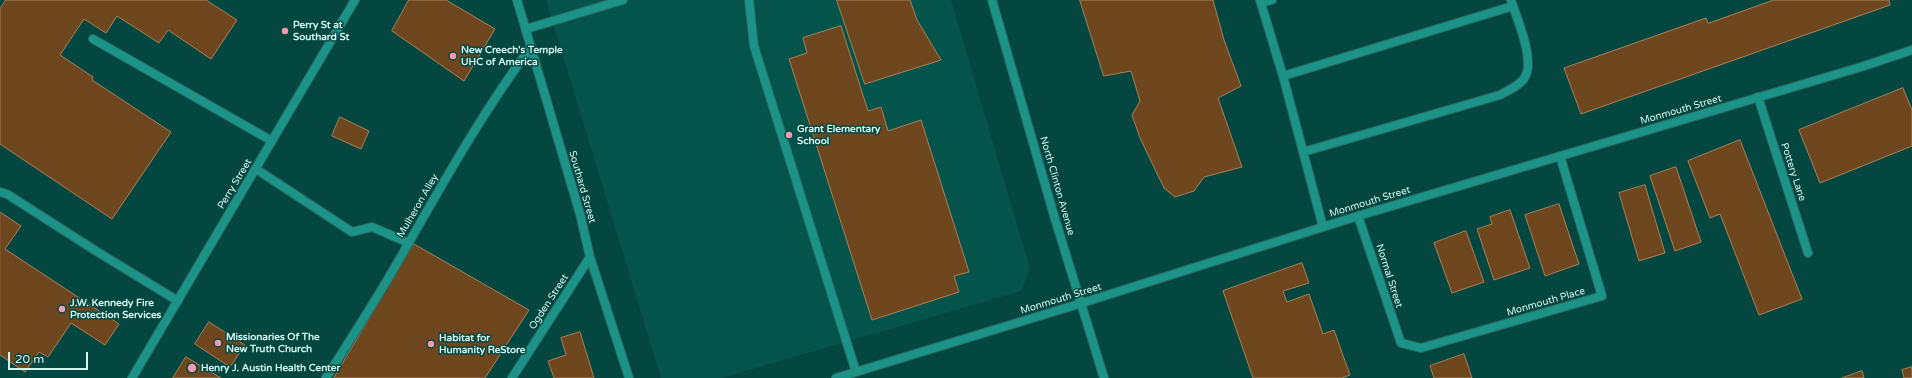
<!DOCTYPE html>
<style>
body{margin:0}
#map{position:relative;width:1912px;height:378px;overflow:hidden;background:#044740;font-family:"Varela Round",sans-serif}
canvas{display:block}
.scale{position:absolute;left:8px;top:352px;width:80px;height:18px;box-sizing:border-box;border:2px solid #d1f5ef;border-top:0;padding-left:5px;font-size:12px;line-height:14px;white-space:nowrap;color:#d1f5ef;-webkit-text-stroke:3px #044740;paint-order:stroke}
</style>
<div id="map">
<canvas width="1912" height="378"></canvas>
<div class="scale">20 m</div>
</div>
<script>
const c = document.querySelector('canvas').getContext('2d');
c.lineJoin = 'round';
function fillPath(path, color) { c.fillStyle = color; c.fill(path, 'evenodd'); }
function stroke(path, color, width, dash) { c.strokeStyle = color; c.lineWidth = width; c.lineCap = dash ? 'butt' : 'round'; c.setLineDash(dash || []); c.stroke(path); }
function label(font, color, halo, rows, align = 'center') {
  c.font = font + ' "Varela Round",sans-serif'; c.lineWidth = 3; c.setLineDash([]); c.textBaseline = 'middle'; c.strokeStyle = halo; c.fillStyle = color; for (const [text, x, y, turn = 0] of rows) {
    c.save(); c.translate(x, y); c.rotate((+turn || 0) * Math.PI / 180); c.textAlign = isNaN(turn) ? turn : align; if (halo) c.strokeText(text, 0, 0); c.fillText(text, 0, 0); c.restore();
  }
}
const built = new Path2D(`
 M546,0h405l79,269 -9,22 -300,87h-60z`);
const building = new Path2D(`
 M6,0h200l31,20 -26,39 -43,-29 -9,13 -42,-27 -11,17 -22,-14 -24,36 33,22 -1,3 79,52 -59,87 -112,-75v-135z
 M409,0h37l49,29 -31,52 -72,-50z
 M837,0h73l7,20 24,40 -76,24z
 M1080,0h133l11,40 17,46 -23,12 24,69 -38,10 -10,14 -19,6 -11,-9 -24,-50 -8,-23 8,-14 -9,-30 -27,5z
 M1774,0h115l1,5 -309,109 -17,-46 142,-50 2,5z
 M841,26l27,85 13,-4 7,24 33,-11 48,152 -15,4 5,16 -87,28 -83,-261 18,-6 -4,-15z
 M1903,88l9,22v36l-92,37 -21,-53z
 M340,117l29,14 -8,18 -29,-13z
 M1740,140l62,159 -43,16 -39,-101 -10,4 -22,-57z
 M1676,167l25,75 -26,9 -25,-75z
 M1645,185l20,68 -26,8 -20,-68z
 M1559,204l20,60 -34,12 -20,-61z
 M1510,210l20,58 -36,12 -17,-51 15,-5 -2,-7z
 M0,212l21,14 -16,23 114,75 -14,21 -34,-22 -23,34 -9,-5 -14,20 -25,-17z
 M1466,231l18,51 -32,11 -18,-50z
 M414,244l115,66 -44,68h-151z
 M1302,263l7,20 -26,8 4,11 22,-8 14,40 11,-4 16,45 -8,3h-89l-30,-87z
 M209,322l36,23 -15,22 -35,-23z
 M580,332l14,46h-40l-6,-17 18,-6 -5,-17z
 M1464,354l8,24h-38l-4,-12z
 M186,357l35,21h-48z
 M1912,367v11h-8l-2,-8z
 M1862,371l2,7h-22z`);
const service = new Path2D(`
 M749,0l5,46 102,326
 M1260,0l23,76 40,151
 M1261,3l11,-3
 M526,29l97,-29
 M93,39l179,102
 M1283,76l230,-70
 M1758,97l50,156
 M1303,152l197,-57c7,-4 21,-10 25,-18 10,-18 -8,-58 -14,-77
 M256,169l96,63 20,-5 37,16
 M0,192l7,2 89,57 82,50
 M326,378c22,-35 45,-70 66,-106 44,-76 86,-154 139,-225`);
const minor = new Path2D(`
 M517,0l63,214 10,43 39,121
 M1358,216l43,127 20,5 181,-52 -42,-140
 M512,378l78,-121
 M836,378l246,-75 276,-87 503,-149 51,-17`);
const tertiary = new Path2D(`
 M992,0l63,219 49,159
 M132,378l223,-378`);
const markers = [
 [285,31,4,"#f29ab0"],
 [453,56,4,"#f29ab0"],
 [789,135,4,"#f29ab0"],
 [62,309,4,"#f29ab0"],
 [218,343,4,"#f29ab0"],
 [431,344,4,"#f29ab0"],
 [192,368,5,"#f29ab0"]
];
const poiNames = [
 ["Perry St at",293,25],
 ["Southard St",293,37],
 ["New Creech's Temple",461,50],
 ["UHC of America",461,62],
 ["Grant Elementary",797,129],
 ["School",797,141],
 ["J.W. Kennedy Fire",70,303],
 ["Protection Services",70,315],
 ["Missionaries Of The",226,337],
 ["New Truth Church",226,349],
 ["Habitat for",439,338],
 ["Humanity ReStore",439,350],
 ["Henry J. Austin Health Center",201,368]
];
const streetNames = [
 ["Monmouth Street",1681,110,-16],
 ["Pottery Lane",1793,172,72],
 ["Perry Street",235,184,-59],
 ["North Clinton Avenue",1057,186,74],
 ["Southard Street",582,187,74],
 ["Monmouth Street",1370,202,-17],
 ["Mulheron Alley",418,206,-60],
 ["Normal Street",1389,276,72],
 ["Monmouth Street",1061,299,-17],
 ["Ogden Street",549,302,-57],
 ["Monmouth Place",1546,302,-16]
];
fillPath(built, '#05544c');
fillPath(building, '#6e471f');
stroke(building, '#ac8159', 1);
stroke(service, '#296660', 10);
stroke(minor, '#296660', 10);
stroke(tertiary, '#296660', 10);
stroke(service, '#1b9487', 8);
stroke(minor, '#1b9487', 8);
stroke(tertiary, '#1b9487', 8);
for (const [x, y, r, color] of markers) { const dot = new Path2D(); dot.arc(x, y, r, 0, 2 * Math.PI); c.fillStyle = color; c.fill(dot); stroke(dot, '#044740', 1.5); }
label('bold 10px', '#d1f5ef', '#044740', poiNames, 'left');
label('10px', '#d1f5ef', '#044740', streetNames);
</script>
